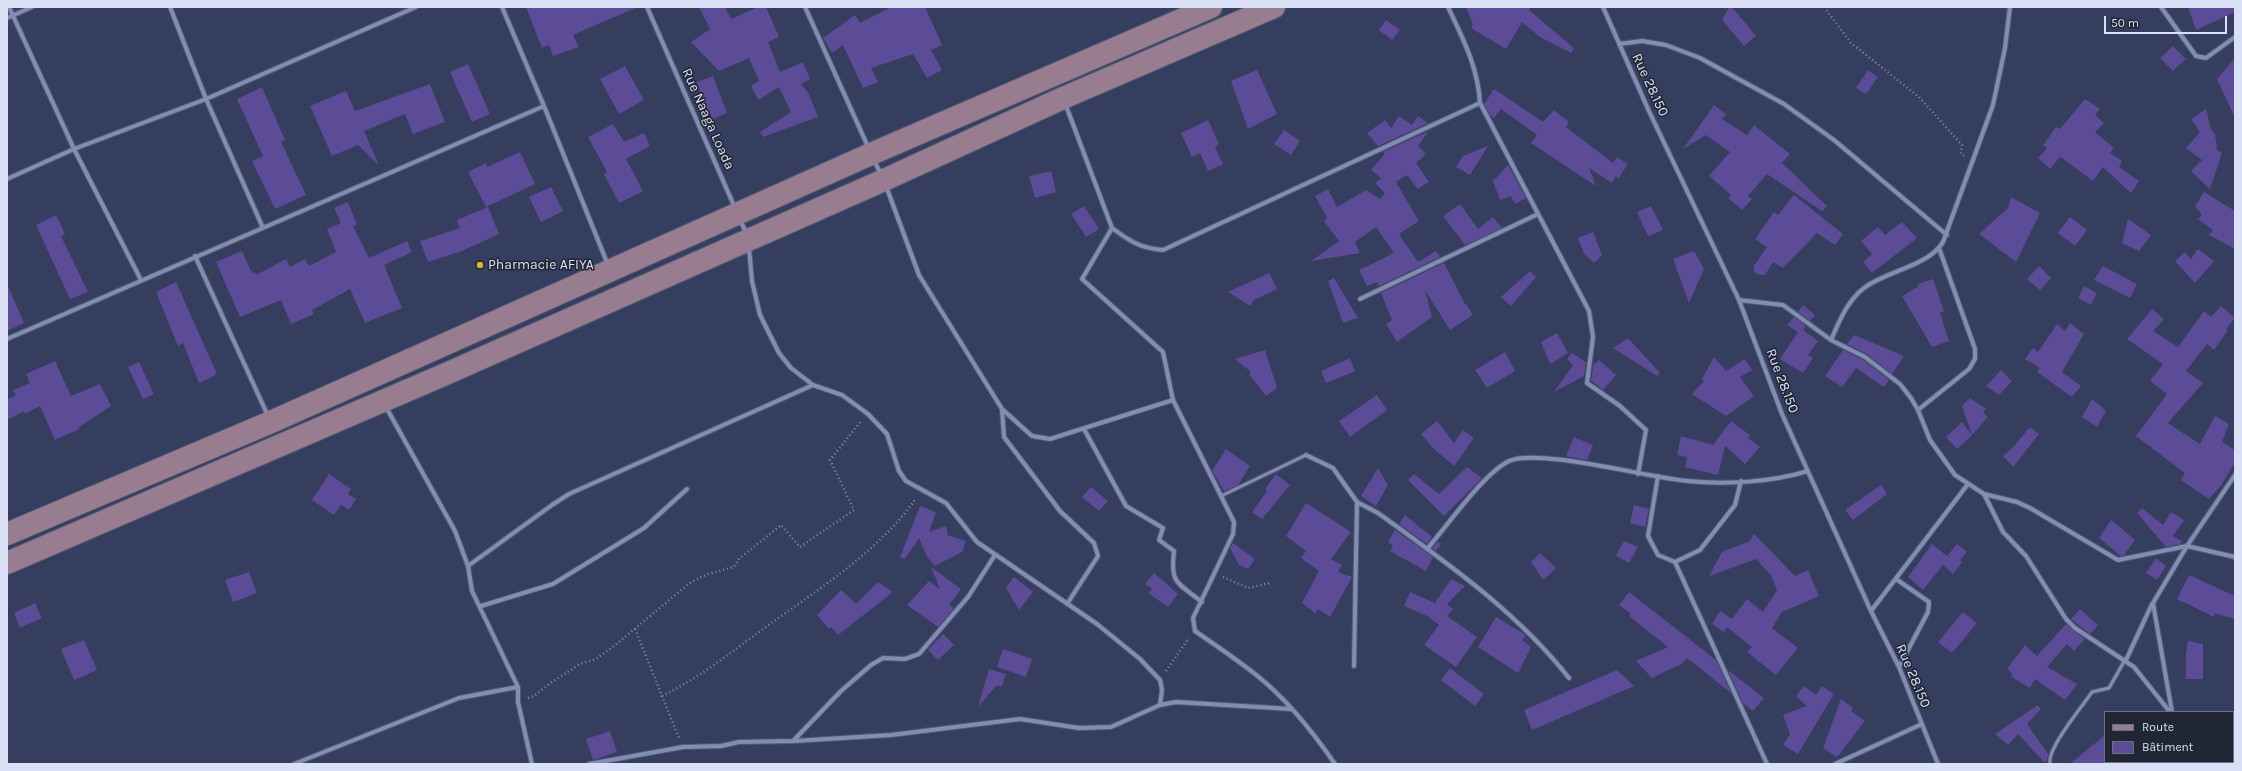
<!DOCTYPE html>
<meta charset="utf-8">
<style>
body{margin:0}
#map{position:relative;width:2242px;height:771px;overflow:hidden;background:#353e5e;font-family:Karla,sans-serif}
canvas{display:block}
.frame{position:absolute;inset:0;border:8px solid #dae0f5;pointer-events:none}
.legend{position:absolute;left:2104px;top:711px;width:130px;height:52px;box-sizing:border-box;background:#212635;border:1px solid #6b7082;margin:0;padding:5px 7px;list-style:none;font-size:12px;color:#dae0f5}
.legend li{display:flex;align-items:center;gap:8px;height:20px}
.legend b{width:20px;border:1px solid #6b7082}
.scale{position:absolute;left:2104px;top:16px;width:123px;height:18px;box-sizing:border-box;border:2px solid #dae0f5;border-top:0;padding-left:5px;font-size:12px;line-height:14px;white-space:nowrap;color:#dae0f5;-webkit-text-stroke:3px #212635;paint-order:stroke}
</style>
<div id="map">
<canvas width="2242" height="771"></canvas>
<div class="frame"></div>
<ul class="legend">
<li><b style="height:5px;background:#987d91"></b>Route</li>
<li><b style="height:11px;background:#5c4b97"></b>Bâtiment</li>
</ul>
<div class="scale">50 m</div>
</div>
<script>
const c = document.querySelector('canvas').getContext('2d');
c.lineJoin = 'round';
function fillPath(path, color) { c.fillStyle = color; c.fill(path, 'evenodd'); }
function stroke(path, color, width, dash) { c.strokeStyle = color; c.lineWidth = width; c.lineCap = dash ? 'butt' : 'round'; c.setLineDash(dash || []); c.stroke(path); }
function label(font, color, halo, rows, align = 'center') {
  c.font = font + ' Karla,sans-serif'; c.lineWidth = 3; c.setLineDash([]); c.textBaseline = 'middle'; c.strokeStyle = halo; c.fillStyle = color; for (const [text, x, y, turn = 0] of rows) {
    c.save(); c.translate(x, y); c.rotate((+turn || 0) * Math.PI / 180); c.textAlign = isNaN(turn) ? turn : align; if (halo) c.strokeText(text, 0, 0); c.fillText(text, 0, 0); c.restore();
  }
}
const building = new Path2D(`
 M526,7h112l-61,26 -4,2 6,12 -26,9 -4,-11 -7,3z
 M699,7h26l6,12 27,-12h8l13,30 -11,5 12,30 23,-10 7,17 -9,5 8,10 9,23 -55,20 -3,-5 31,-20 -12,-25 -21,13 -7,-14 8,-5 -10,-23 -30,13 -28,-29 19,-13z
 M891,7h34l17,38 -11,5 11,20 -15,8 -14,-24 -42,14 7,14 -15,6 -20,-43 -11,8 -9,-15 32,-23 5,8z
 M1466,7h65l-2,3 45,38 -3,5 -31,-16 -18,-15 -16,27 -35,-21 2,-3z
 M1729,7h3l24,29 -12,10 -22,-26z
 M2188,7h47v5l-39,18z
 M1386,20l14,10 -8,10 -13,-10z
 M2173,46l13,13 -13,12 -13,-13z
 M2235,58v60l-18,-39z
 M468,64l22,50 -18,8 -22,-50z
 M625,66l19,34 -25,14 -19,-35z
 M1257,70l20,44 -29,15 -17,-48z
 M1868,70l10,7 -12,17 -10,-6z
 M713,76l14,37 -14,6 -9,-17 -7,-20z
 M430,84l15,38 -32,12 -8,-20 -41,17 14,32 -1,1 -19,-19 -26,11 -22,-50 36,-15 9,20z
 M262,87l23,53 -4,2 25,53 -31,14 -23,-48 11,-5 -26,-57z
 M1494,89l49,33 11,-12 15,12 -3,5 47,36 4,-6 11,7 -10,15 -2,-3 -4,7 -23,-15 7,18 -65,-43 6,-8 -36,-26 -7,9 -4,-3 -6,-11z
 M2085,99l15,10 -5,6 9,8 -9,9 19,16 -4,5 12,8 -3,6 20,14 -8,12 -28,-26 -10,14 -31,-23 -2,-1 -10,12 -12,-11 9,-10 -4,-3 13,-18 4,2z
 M1714,105l12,9 -4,5 25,16 7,-10 36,29 -8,9 45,43 -5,5 -55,-37 -19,22 4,3 -10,11 -14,-12 3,-3 -22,-19 21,-24 -24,-17 -23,14z
 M2206,109l5,20 4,5 2,16 5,3 -12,36 -19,-18 11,-11 -16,-12 14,-16 -9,-13z
 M1399,116l13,9 6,-9 10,7 -50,23 -11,-13 18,-13 6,8z
 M1208,120l11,24 -4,3 8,17 -15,7 -8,-18 -8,4 -11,-24z
 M613,124l11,18 20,-9 6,13 -24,13 17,32 -24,12 -15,-29 3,-2 -19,-35z
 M1284,130l16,11 -9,14 -17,-11z
 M1429,131l-11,15 8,8 -10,9 13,19 -11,7 -11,-14 -11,7 23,39 -20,13 19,28 18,-11 4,6 -61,29 -2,-4 -10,4 -8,-16 35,-17 -18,-26 -21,15 5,11 -49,8 28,-20 -15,-20 3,-3 -12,-22 13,-7 9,18 29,-17 14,9 5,-6 -10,-10 6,-5 -10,-8 14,-16 -2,-2z
 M1488,146l-18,29 -14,-8 7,-11z
 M520,152l15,32 -49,23 -18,-35 18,-9 1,4z
 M1508,165l18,33 -11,6 -4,-8 -11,4 -7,-19z
 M1051,171l5,21 -21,6 -6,-22z
 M551,187l12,24 -22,11 -12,-25z
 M2204,192l31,19v38l-26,-14 4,-5 -15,-11 4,-4 -7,-9z
 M1794,195l49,39 -8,11 -18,-12 -34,35 -10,-6 -8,13h-6l-5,-3v-6l13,-19 -12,-8 19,-27 4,3z
 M2011,197l29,16 -24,49 -37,-28 29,-26z
 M348,202l9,23 -4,1 16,32 38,-17 5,11 -28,13 18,43 -37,15 -15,-34 -38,21 2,4 -23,10 -10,-24 -41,17 -24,-55 26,-11 10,22 3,-1 1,3 30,-16 4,8 15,-8 4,7 27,-14 -9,-23 14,-6 -7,-15z
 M1460,204l18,25 15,-12 9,11 -37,17 -22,-29z
 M1084,206l15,23 -13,8 -15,-23z
 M1651,206l12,24 -15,6 -11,-24z
 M488,207l11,27 -37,17 -34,11 -8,-21 40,-13 -3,-8z
 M56,215l9,19 -4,2 27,56 -18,7 -34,-74z
 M2070,217l17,13 -12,16 -17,-13z
 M2128,219l23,16 -12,16 -17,-8z
 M1902,222l15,16 -45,35 -9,-11 9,-8 -11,-13 17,-14 7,8z
 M1593,232l9,23 -8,8 -10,-10 -6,-15z
 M2198,249l16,12 -19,22 -20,-22 10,-9 6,7z
 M1694,251l10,18 -15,34 -16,-44z
 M1444,263l21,41h1l7,11 -23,15 -25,-40 7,27 -35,25 -11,-18 6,-4 -11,-27z
 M2039,266l12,12 -11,12 -13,-11z
 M2103,266l34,18 -7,14 -36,-18z
 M1530,271l6,6 -25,29 -10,-9z
 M1269,273l8,16 -23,11 -4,6 -22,-14z
 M1334,278l24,40 -15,5 -15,-42z
 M1933,279l11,32 -4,2 9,28 -17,6 -30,-51 17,-10 -1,-2z
 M176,282l41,92 -18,9 -16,-40 -5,3 -22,-54z
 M7,284l17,39 -17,8z
 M2084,286l13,7 -6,12 -13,-7z
 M1803,305l12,10 -5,6 -12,-9z
 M2221,306l14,12 -9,11 2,1 -14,20 -7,-6 -21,27 17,12 -35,40 32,21 15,-28 14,8 -7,18 13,8v12l-13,22 -13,15 -28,-19 4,-7 -49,-37 31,-42 -17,-13 13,-17 -36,-25 25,-30 12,10 -11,12 25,16 26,-36 7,6z
 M1794,317l12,9 -3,4 15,11 -10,14 5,3 -10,15 -23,-14 18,-27 -11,-7z
 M2070,323l14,11 -22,38 19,14 -9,11 -35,-25 3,-4 -15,-9 8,-11 5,4 19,-28 8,7z
 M1557,333l11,20 -18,11 -9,-22z
 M1854,335l50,21 -12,18 -25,-20 -20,-10z
 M1628,338l32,35 -3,3 -44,-28z
 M1265,350l12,38 -11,8 -17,-22 2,-2 -16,-13z
 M1843,350l20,10 26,20 -5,7 -28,-19 -14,19 -17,-11z
 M1505,352l10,19 -28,17 -12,-18z
 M1572,353l14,9 -2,14 -30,16 19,-27 -6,-6z
 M1714,357l12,14 19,-12 7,11 -12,7 14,19 -28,20 -34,-22 12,-13 -2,-2z
 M1350,358l5,13 -29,12 -5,-12z
 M1599,360l17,15 -13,15 -12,-10 2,-14z
 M55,361l16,35 29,-12 11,22 -33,22 1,1 -24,11 -15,-34 -15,8 -1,-3 -17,9v-20l9,-5 -3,-5 17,-7 -4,-9z
 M139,362l15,32 -11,5 -15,-32z
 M2001,370l11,11 -13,14 -13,-9z
 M1377,395l10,15 -37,27 -11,-16z
 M1970,398l16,11 -3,3 5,5 -16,18 -10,-29z
 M2092,399l14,12 -9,16 -15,-10z
 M1437,421l17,22 9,-13 11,8 -20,28 -19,-16 -14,-16z
 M1731,421l19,14 -2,3 12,9 -15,17 -20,-18 -7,29 -33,-8 2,-10 -10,-2 4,-19 32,9z
 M1962,422l10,13 -15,14 -11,-12z
 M2030,427l9,7 -26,33 -10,-11 10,-9z
 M1574,437l19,8 -6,15 -21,-4z
 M1226,449l24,17 -12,19 -14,6 -12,-20z
 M1467,467l15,11 -38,38 -36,-36 6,-6 25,20z
 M1378,468l10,17 -12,21 -15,-10z
 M329,474l22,15 -3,5 8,5 -7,11 -8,-5 -7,10 -22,-15z
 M1276,474l14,11 -28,34 -10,-7 15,-21 -2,-2z
 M1881,485l6,9 -34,26 -8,-10z
 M1091,487l17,14 -9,10 -17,-14z
 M1306,503l45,29 -20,27 11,6 -4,7 14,5 -22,40 -12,-8 -3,4 -13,-10 17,-32 -18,-13 5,-7 -20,-15z
 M1634,505l15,4 -4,18 -15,-4z
 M920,506l16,6 -7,20 17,-6 2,9 18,6 -4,11 -27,14 -8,-9 -8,-19 -14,21 -5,-2z
 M2142,508l21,17 8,-13 13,8 -11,16 9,5 -2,3 -14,3 -29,-34z
 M1405,515l27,22 -5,7 -28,-20z
 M2111,520l24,20 -11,15 -3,1 -22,-18z
 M1395,530l38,27 -7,14 -36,-20 3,-5 -5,-4z
 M1754,534l41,42 13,-6 11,26 -37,16 -10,16 26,20 -22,27 -29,-23 5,-5 -25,-20 -3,5 -12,-8 8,-13 12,8 15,-20 16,13 14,-22 -6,-15 -15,-16 -47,17 13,-24 28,-11z
 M1624,541l14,6 -9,16 -13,-7z
 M1438,542l3,2 -5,7 -4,-3z
 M1233,543l22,16 -7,10 -9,-4 -9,-17z
 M1932,544l15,12 10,-12 10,8 -7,8 2,2 -9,12 -10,-9 -20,25 -15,-13z
 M1540,553l16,15 -13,12 -12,-18z
 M2156,558l10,8 -9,14 -11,-7z
 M931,567l30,22 -12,16 5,3 -16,19 -31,-22 22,-24 11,8z
 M249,572l8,21 -24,9 -8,-22z
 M1154,573l24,21 -10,13 -20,-14 4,-4 -7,-5z
 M2189,575l46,21v23l-20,-6 -1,4 -37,-18z
 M1014,577l19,15 -14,18 -13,-22z
 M1451,579l14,7 -18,18 6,5 -6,7 30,21 -21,30 -32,-22 15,-20 -12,-9 -23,-10 6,-14 25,11z
 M878,582l15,10 -55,43 -7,-8 -2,2 -12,-14 24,-25 15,14z
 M1629,592l87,68 15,33 -44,-35 -6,6 -29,14 -16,-17 32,-14 -39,-31 2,-2 -12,-9z
 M35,603l7,15 -22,10 -6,-15z
 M2080,609l18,16 -8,9 -19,-15z
 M1963,612l14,11 -25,30 -14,-11z
 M1496,617l28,17 2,2 -4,4 9,7 -13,26 -40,-26z
 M2066,624l19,15 -11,12 -7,-7 -20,23 30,17 -12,16 -30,-21 -5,9 -20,-12 3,-2 -6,-5 18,-24 12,11z
 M943,634l11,11 -16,15 -10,-10z
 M84,640l13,30 -23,10 -13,-31z
 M2188,641l15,3v35h-17v-26z
 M1003,649l29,10 -6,18 -29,-10z
 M1450,668l34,26 -9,12 -34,-26z
 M989,669l17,5 -4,12h-6l-18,21z
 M1617,670l17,16 -102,44 -8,-20z
 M1728,670l36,28 -11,13 -10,-8z
 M1804,686l12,9 6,-9 12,8 -36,60 -15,-9 7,-11 -7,-19 24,-9 -11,-10z
 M1841,699l12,9 -2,3 14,10 -28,36 -14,-9z
 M2038,705l3,4 -14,15 21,30 -1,6 -3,2 -26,-28 -10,11 -13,-11z
 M610,731l7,21 -24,8 -7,-21z
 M2105,735v29h-35z`);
const path = new Path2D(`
 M1824,7l27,36 68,54 43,48 -1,9 3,2
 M1223,577l25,11 22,-5
 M635,629l44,109
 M1166,671l23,-33
 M662,696c39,-19 73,-47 108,-72 49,-35 113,-76 146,-126
 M528,698l6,-2 18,-14 28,-18 16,-5 18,-13 77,-64 17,-8 26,-7 5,-8 42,-34 19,22 54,-37 -24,-50 32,-40`);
const service = new Path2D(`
 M1221,496l85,-41
 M2050,764c-3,-16 32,-57 42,-72l17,-4 16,-28`);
const minor = new Path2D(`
 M9,7l65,142 67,131
 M170,7l36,92 57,129
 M502,7l42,99 64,159
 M647,7l88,201
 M805,7l64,142
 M1448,7c15,32 30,60 32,96l109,208 4,26 -6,46 33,23 26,24 -8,44
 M1603,7l45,102 91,191 43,114 89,197 28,56 39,97
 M2161,7l35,49 10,2 29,-21
 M7,18l25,-11
 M1619,44l23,-3 24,4 34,13 84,46 50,36 113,95
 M1065,103l47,125 -30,51 81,73 10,48 61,122 -1,12 -40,84 2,13c20,14 41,28 60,43 31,24 58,58 80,90
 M874,161l7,13
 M7,179l67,-30 132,-50 210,-92
 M886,186l33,89 83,134 2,28 56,74 34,32 4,13 -31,48
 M740,220l7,14
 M1112,228c19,14 28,20 51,22l317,-147
 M749,248l3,33 8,34 19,38 12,15 22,17 29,10 26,19 19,20 12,37 7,10 40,22 31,39 120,82 43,35 20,21 2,10 -2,15
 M195,256l73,160
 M1360,299l178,-85
 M1739,300l44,5 48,35 34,17 35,27 11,14 7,12 12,30 25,35 29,19 33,8 13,6 88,52 69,-14 48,11
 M7,339l537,-233
 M1831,340c8,-18 16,-39 33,-52 22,-17 65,-22 79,-46l50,-137 12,-57 5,-41
 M386,407l69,124 13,35 4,25 46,96v15l14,62
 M1002,409l30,27 18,3 123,-39
 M1918,410l51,-41 6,-10v-10l-36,-101
 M1084,429l42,77 37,22 -4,12 15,11c-4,33 3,31 28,51
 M1306,455l27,13 24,34 -3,164
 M1658,476l-10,60 10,19 17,7 25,-12 35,-45 6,-24
 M1984,494l19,38 23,24 40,63 9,9 59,39 36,45
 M1357,502l21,11c69,50 138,98 191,165
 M1427,549c20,-23 57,-76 82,-88 31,-13 140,17 179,20 38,4 84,1 120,-10
 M1675,562l92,202
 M468,566l84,-61 17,-11 244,-109
 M1896,579l33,23 -1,10 -29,55
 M481,606l72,-22 91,-56 43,-39
 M1871,611l97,-127
 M2126,660l26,-56
 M2172,712l-19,-109 34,-57 48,-71
 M2233,732l2,-8
 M794,740l47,-49 30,-26 12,-7 22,1 14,-5 49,-57 27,-42
 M2199,762l2,2
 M294,764l165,-66 59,-11
 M589,764l94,-17 38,-1 18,-4 55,-1 97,-6 129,-16 59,9 32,-1 49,-22 16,-3 115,7
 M1835,764l87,-40
 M2224,764l1,-2`);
const secondary = new Path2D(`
 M7,534l264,-112 600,-268 340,-147
 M7,563l441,-190 436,-193 179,-82 211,-91`);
const markers = [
 [480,265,4,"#d9b334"]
];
const streetNames = [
 ["Rue 28.150",1650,85,65],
 ["Rue Naaga Loada",708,119,66],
 ["Rue 28.150",1782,381,69],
 ["Rue 28.150",1913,676,67]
];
const poiNames = [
 ["Pharmacie AFIYA",488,265]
];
fillPath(building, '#5c4b97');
stroke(service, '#515974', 5);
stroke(minor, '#515974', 6);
stroke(secondary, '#515974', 24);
stroke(path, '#858ca7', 2.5, [1, 3]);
stroke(service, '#818db2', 3);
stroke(minor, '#818db2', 4);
stroke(secondary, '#987d91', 22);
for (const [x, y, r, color] of markers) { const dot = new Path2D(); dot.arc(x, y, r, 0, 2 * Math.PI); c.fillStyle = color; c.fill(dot); stroke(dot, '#212635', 1.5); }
label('14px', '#dae0f5', '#212635', streetNames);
label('14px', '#dae0f5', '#212635', poiNames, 'left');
</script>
